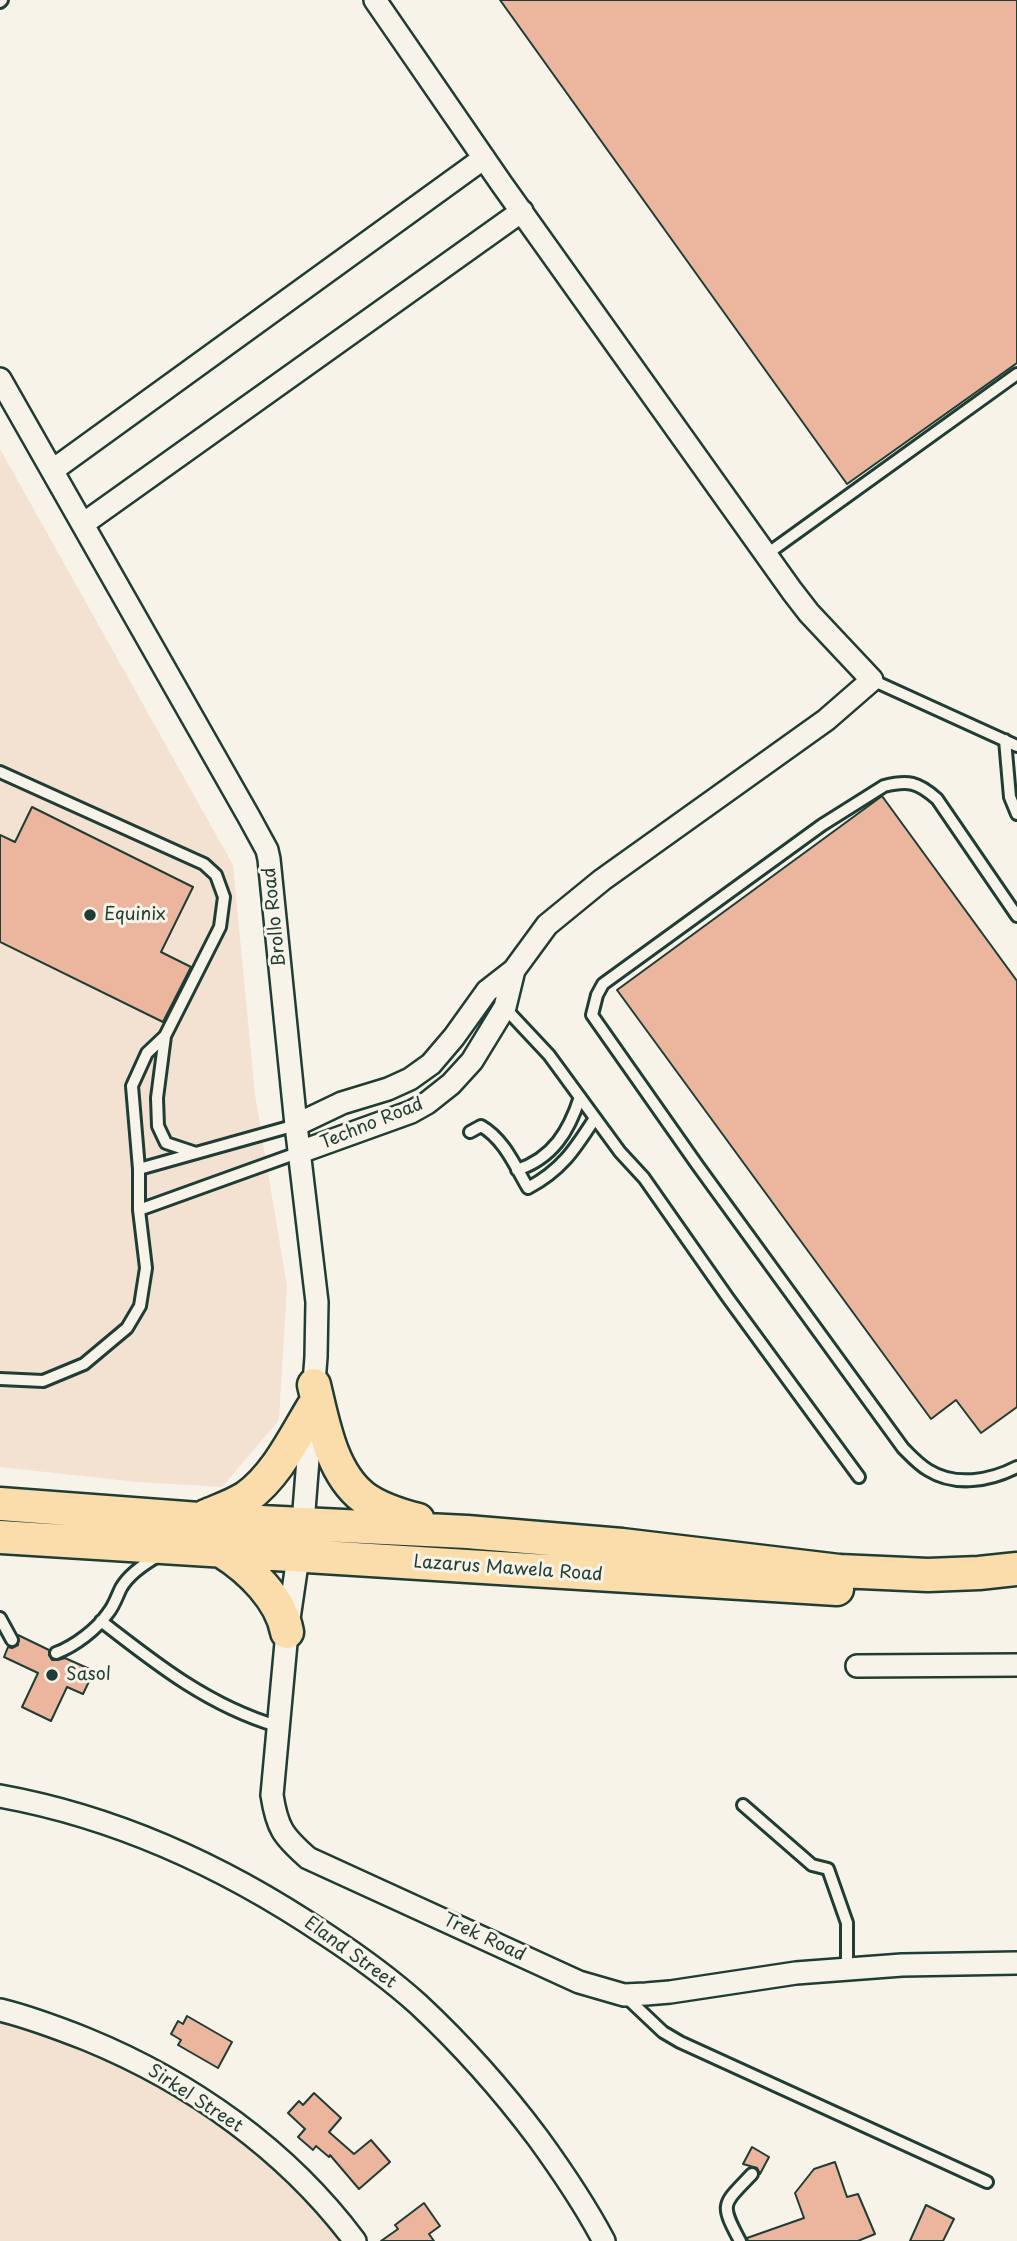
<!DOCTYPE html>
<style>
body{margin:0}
canvas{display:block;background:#f7f3e8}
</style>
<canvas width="1017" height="2241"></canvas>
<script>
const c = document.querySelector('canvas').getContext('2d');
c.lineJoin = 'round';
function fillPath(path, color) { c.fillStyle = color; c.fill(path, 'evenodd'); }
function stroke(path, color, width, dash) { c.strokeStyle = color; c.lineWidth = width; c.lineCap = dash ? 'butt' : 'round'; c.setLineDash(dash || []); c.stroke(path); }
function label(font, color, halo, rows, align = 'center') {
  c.font = font + ' "Playpen Sans",sans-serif'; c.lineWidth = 6; c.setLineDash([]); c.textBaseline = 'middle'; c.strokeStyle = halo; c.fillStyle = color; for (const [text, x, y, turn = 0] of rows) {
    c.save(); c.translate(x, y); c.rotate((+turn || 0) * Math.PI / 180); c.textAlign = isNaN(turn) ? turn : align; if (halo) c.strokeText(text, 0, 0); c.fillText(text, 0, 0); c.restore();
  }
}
const built = new Path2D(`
 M0,449l233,416 22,230 32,191 -8,134 -57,67 -85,-5 -137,-15z
 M0,2012l43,11 211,114 100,104h-354z`);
const building = new Path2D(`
 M500,0h517v363l-170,121z
 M882,796l135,185v426l-36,26 -25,-33 -25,19 -314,-429z
 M32,807l161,80 -32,65 30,15 -28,55 -163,-80v-107l15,7z
 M18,1635l31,15v5l3,5h6l7,-2 29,13 -11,23 -16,-7 -16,34 -29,-14 16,-34 -34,-16 4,-10 4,1 6,-3z
 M187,2016l45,26 -14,26 -40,-23 3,-5 -10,-6 7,-13 5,3z
 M314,2093l27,25 -12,14 25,22 17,-14 19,22 -31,27 -29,-34 -1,2 -13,-11 -3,4 -15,-13 7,-8 -17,-16 11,-12 4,4z
 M752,2147l17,10 -9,17 -3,-6 -14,-4z
 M835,2162l12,35 11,-3 17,40 -17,7h-110l-1,-3 57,-20 -9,-25 19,-24z
 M424,2203l16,23 -11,8 5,7h-53l17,-12 -3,-4z
 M926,2205l28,14 -11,22h-33z`);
const service = new Path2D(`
 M0,2l2,-2
 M767,554l250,-180
 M872,680l145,66
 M1005,740l5,57 7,17
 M0,772l204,92 12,11 8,22 -4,30 -55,109 -8,62 1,28 8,17 30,10
 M1017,916l-80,-117c-19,-17 -29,-19 -53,-13l-62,39 -219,159 -6,11 -5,20 106,151 205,282c7,7 15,16 25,22 27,17 62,11 89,-3
 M504,1007l45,48 71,97 24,26 84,120 131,179
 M470,1132l11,-6c23,13 34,40 47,62 34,-18 47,-39 67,-70
 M139,1169l157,-44
 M517,1170c36,-12 52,-39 63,-73
 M139,1210l161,-58
 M0,1379l43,2 41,-17 43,-36 13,-22 6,-38 -7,-58v-41l-7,-83 15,-33 18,-17
 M0,1618l12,22
 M101,1621c55,43 108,85 176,105
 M56,1653c19,-7 41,-24 52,-40 6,-7 9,-17 13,-25 8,-14 23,-24 37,-32
 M743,1805l69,60 16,4 19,54v46
 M626,1997l37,35 17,10 307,140
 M740,2241c-21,-39 -17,-36 12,-67`);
const minor = new Path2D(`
 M0,379l249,438 18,33 2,9 27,266 21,177 -1,55 -13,166 -16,109 -15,163c5,33 11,41 36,63l271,124 45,13 22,-1 24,-2 126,-19 106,-8 115,-2
 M53,470l431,-312
 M83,524l439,-313
 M296,1125l46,-22 46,-14 22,-10 21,-15 23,-27 33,-46 27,-21 33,-45 55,-45 224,-160 46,-40 -63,-67 -17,-22 -291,-408 -126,-183
 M300,1152l111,-40 16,-9 24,-19 21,-23 33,-54 9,-37
 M857,1666l160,-1
 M0,1796c116,21 227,72 325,138 32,21 64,44 93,70 44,41 84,86 120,134 24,33 47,67 66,103
 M0,2010c29,7 58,18 86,29 105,43 201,111 269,202`);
const primary = new Path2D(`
 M314,1385c9,37 17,87 49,112 16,12 36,18 55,23
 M0,1504l199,15 268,13 155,13 217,26 89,4 51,-2 38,-4
 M206,1516c14,-6 29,-11 41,-19 30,-22 47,-59 66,-90
 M0,1537l837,52
 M223,1552c27,17 58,47 64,80`);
const markers = [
 [90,915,7,"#1f3d34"],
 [52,1675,7,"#1f3d34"]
];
const poiNames = [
 ["Equinix",104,915],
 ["Sasol",66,1675]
];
const streetNames = [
 ["Brollo Road",275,917,-96],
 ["Techno Road",372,1124,-22],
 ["Lazarus Mawela Road",508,1569,4],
 ["Trek Road",484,1938,25],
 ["Eland Street",350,1953,36],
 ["Sirkel Street",195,2099,33]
];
fillPath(built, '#f3e1d2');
fillPath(building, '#ebb69d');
stroke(building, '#1f3d34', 2);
stroke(service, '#1f3d34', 16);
stroke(minor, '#1f3d34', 26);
stroke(primary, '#1f3d34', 37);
stroke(service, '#f7f3e8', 10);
stroke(minor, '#f7f3e8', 21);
stroke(primary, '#faddab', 32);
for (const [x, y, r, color] of markers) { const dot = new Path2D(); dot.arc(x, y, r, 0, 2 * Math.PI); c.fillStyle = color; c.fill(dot); stroke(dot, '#f7f3e8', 2.5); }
label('18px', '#1f3d34', '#f7f3e8', poiNames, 'left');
label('18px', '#1f3d34', '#f7f3e8', streetNames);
</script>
